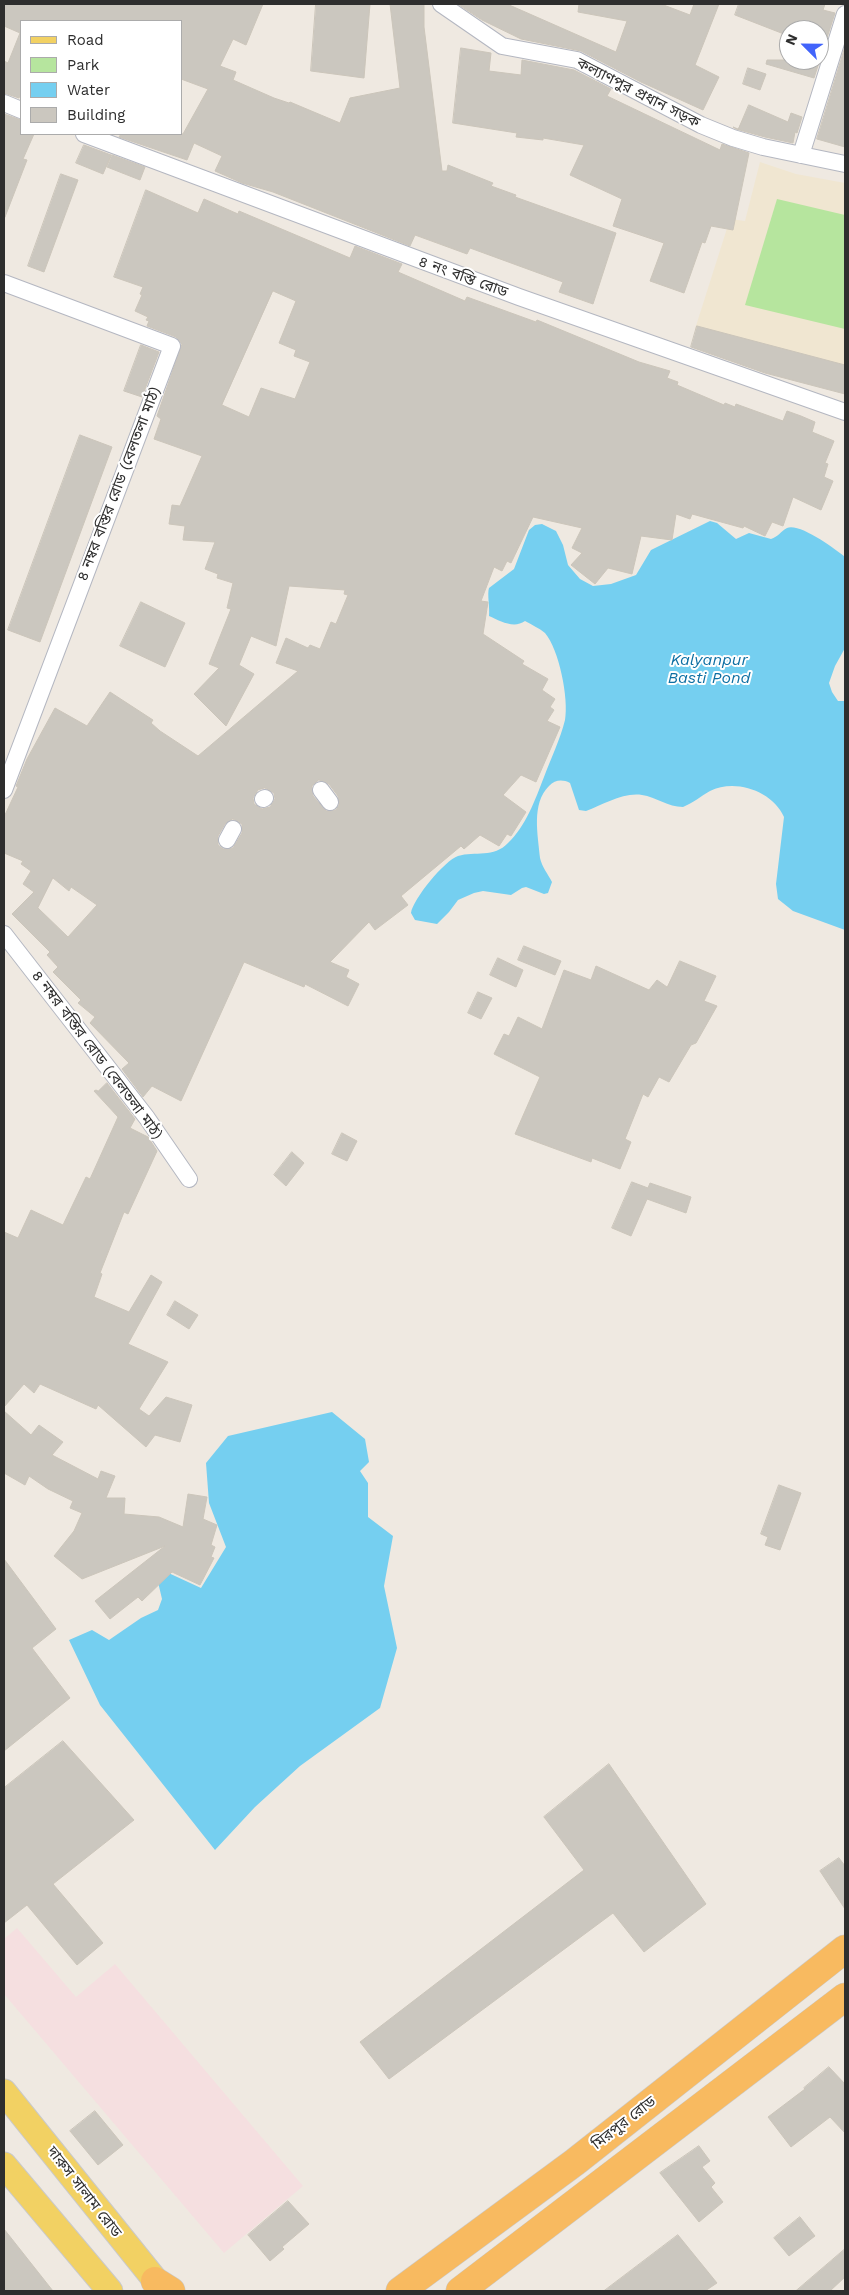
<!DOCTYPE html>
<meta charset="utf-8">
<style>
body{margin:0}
#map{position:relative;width:849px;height:2295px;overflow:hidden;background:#efe9e1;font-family:"Work Sans",sans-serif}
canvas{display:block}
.frame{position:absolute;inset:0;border:5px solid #2e2e2e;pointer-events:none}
.legend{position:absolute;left:20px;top:20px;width:162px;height:115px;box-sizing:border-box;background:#fff;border:1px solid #ababab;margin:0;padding:6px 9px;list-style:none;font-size:15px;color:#2e2e2e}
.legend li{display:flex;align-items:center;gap:10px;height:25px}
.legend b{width:25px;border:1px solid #ababab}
.north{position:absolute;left:779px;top:20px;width:50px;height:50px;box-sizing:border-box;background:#fff;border:1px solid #ababab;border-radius:50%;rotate:293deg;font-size:14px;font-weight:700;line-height:20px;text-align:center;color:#2e2e2e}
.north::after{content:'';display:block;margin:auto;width:18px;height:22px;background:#4264fb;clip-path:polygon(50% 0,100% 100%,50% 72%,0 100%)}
</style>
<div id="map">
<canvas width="849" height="2295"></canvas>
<div class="frame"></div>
<ul class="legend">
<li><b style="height:6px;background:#f2d163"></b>Road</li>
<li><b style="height:14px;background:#b6e59e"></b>Park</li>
<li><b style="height:14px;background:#75cff0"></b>Water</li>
<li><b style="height:14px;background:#cbc7bf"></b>Building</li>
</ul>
<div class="north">N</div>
</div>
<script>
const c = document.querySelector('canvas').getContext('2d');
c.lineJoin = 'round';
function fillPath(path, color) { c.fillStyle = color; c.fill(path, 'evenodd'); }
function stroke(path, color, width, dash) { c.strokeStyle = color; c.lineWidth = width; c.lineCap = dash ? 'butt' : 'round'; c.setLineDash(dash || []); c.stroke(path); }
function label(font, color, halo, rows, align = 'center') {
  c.font = font + ' "Work Sans","Noto Sans Bengali",sans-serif'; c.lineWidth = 4; c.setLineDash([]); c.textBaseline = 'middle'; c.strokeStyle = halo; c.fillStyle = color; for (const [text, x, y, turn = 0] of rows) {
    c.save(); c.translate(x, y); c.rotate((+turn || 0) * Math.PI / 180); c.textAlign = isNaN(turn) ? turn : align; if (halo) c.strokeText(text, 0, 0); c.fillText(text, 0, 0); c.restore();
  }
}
const education = new Path2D(`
 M760,162l36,12 49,9v198l-150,-52 35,-110 15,2z`);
const medical = new Path2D(`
 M17,1928l59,69 39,-33 188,222 -79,67 -220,-259v-55z`);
const green = new Path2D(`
 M777,199l68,16v114l-100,-24z`);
const water = new Path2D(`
 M710,521l7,2 19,16 13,-6 22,6c7,-2 10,-8 16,-11 13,-5 48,21 58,29v91l-10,18 -6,17 3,9 6,9h7v229l-52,-19 -15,-12 -2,-15 8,-67c-11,-26 -49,-39 -74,-26 -9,5 -17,12 -27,16 -15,0 -27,-10 -41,-12 -19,-3 -39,10 -56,16l-7,-1 -9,-27c-8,-4 -15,-3 -21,3 -18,18 -11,49 -9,72 2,9 8,16 12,24l-4,11 -4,1 -18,-7 -4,1 -11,7 -28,-4 -9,2 -16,7 -9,12 -12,12 -22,-4 -4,-7c2,-14 34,-53 47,-57 17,-5 36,2 50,-13 18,-17 27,-43 36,-66 7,-19 16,-37 21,-57 4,-21 -6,-71 -20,-87 -6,-5 -13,-8 -20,-12 -11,8 -25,0 -36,-5 1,-8 -2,-22 0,-28l25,-19 15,-39 6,-5 7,-1 14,7 7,14 5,20 12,14 13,7 18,-2 25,-9 15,-25z
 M332,1412l33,27 4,23 -9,9 8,12v34l25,19 -9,50 13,62 -17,60 -80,58 -45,41 -40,43 -115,-145 -31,-65 23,-10 17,10 32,-22 17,-8 4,-11 -4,-17 4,-12 39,18 25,-41 -17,-44 -3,-40 22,-27z`);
const building = new Path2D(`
 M4,4h259l-17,41 -13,-6 -13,27 16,6 -3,8 41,18 15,5 1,-1 50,21 10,-25 50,-10 -10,-84h34v23l18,144h5l1,-6 45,18 -2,3 25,9 -1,2 101,36 -23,71 -34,-12 4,-10 -93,-34 -3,6 -52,-19 -5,11 -137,-54 -31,-9 -27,-12 7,-15 -28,-13 -7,17 -68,-23 2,-3h62l25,-45 -27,-10v-58h-160v72l-2,5 -15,-5v-32l4,2 12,-30 -16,-7z
 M316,4h54l-6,74 -53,-7z
 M458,4h49l109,48 11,-31 -49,-9 1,-8h82l29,11 4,-11h25l-24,61 24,12 -16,33 -62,-28 -60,-31 -60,-12 -39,-19z
 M739,4h86l-2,6 12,3 -21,65 -48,-14 1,-4h52v-30h-30v6l-54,-21z
 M845,47v100l-28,-8z
 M461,48l30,5 -2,18 32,4 1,-15 52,10 37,19 -4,7 113,54 2,-6 27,9 -16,77 -22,-4 -6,17 -3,-1 -18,51 -34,-12 14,-38 -51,-17 9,-27 -52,-24 14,-30 -41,-7v2l-27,-3 1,-4 -64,-10z
 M748,68l18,6 -6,16 -17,-6z
 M749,105l39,17 3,-9 11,4 -5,16 -2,-1 -2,11 -28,-6 -29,-8 -3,-2 5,2z
 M4,114l17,6v14h13l-11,25 4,1 -22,57z
 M84,145l27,10 -8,19 -27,-11z
 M112,155l33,12 -5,13 -33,-13z
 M61,174l17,6 -34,92 -16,-6z
 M146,190l52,23 6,-14 34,15 1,-3 111,47 5,-12 47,18 -4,8 67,29 2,-4 69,25 1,-2 102,42 31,9 -3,7 11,4 -1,3 47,20 1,-2 10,4 1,-3 47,17 4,-10 14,5 14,6 -3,10 22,9 -9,22 3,1 -4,13 9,4 -12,29 -28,-13 -10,29 -11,-4 -7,14 -21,-10 -1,2 -51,-14 -2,5 -14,-5 -4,26 -31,-4 -9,38 -24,-6 -13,16 -24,-19 11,-12 -10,-5 10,-20 -49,-11 -22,46 -4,-2 -5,10 -8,-4 -13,34 7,1 -5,32 41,27 -2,3 26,15 -6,11 13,9 -5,8 4,3 -7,11 13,6 -24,55 -15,-7 -18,20 23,17 -15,24 -4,-2 -8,12 -19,-11 -16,14 -3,-3 -60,50 7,9 -33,25 -6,-8 -39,40 19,8 -3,7 13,7 -11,22 -43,-22 -1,3 -60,-25 -63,139 -29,-15 -9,11 -21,-28 7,-6 -39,-40 5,-6 -17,-14 3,-3 -28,-28 5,-5 -11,-12 3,-3 -38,-38 22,-22 -11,-8 8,-13 -10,-7 2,-3 -19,-8v-36l14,-30 -2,-1 11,-27 28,-51 32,18 23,-34 43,28 -2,3 9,8 38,25 100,-85 -22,-8 10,-25 22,10 2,-3 10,4 11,-27 5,2 12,-29 -4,-1 1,-4 -56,-4 -13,60 -25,-10 -12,29 15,9 -28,52 -32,-32 25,-26 -10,-4 22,-55 -4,-1 6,-25 -16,-5 1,-4 -13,-5 10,-27 -32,-2 2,-14 -16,-2 3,-19 8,1 22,-50 -48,-17 7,-20 -4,-3 25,-72 -6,-7 -29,-11 2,-5 -3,-1 2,-3 -13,-6 7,-16 -2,-1 3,-7 -29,-10zM273,291l23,10 -17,42 17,7 -2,6 16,6 -15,37 -34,-11 -12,29 -27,-12zM319,780l10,4 9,12 1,9 -3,5 -10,1 -13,-15 -1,-10zM265,788l9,5 1,6 -5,8 -8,2 -8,-5 -1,-6 5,-8zM233,819l9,5v9l-9,15 -10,1 -5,-4v-9l7,-12zM53,878l16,13 2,-4 26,18 -29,32 -30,-29z
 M697,326l148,39v29l-80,-21 -74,-26z
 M141,345l18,7 -17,45 -18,-6z
 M80,435l32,12 -72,195 -32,-12z
 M141,602l44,21 -20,44 -45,-21z
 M524,946l37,15 -6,14 -37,-15z
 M498,958l25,12 -7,17 -26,-12z
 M680,961l36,15 -12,25 13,5 -21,37 -5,2 -22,37 -10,-5 -11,20 -5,-3 -18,45 6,3 -11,27 -28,-11 -1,4 -76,-28 25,-57 -46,-23 10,-20 5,2 9,-19 24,12 22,-59 27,10 5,-14 53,24 8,-10 10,7z
 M478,992l14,6 -11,21 -13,-6z
 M107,1083l28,36 -5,9 18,9 9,14 -29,63 -4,-2 -24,61 2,1 -8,23 35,15 22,-37 11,7 -34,62 40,18 -29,47 10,7 17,-19 26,8 -12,37 -25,-7 -9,12 -48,-42 -2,4 -56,-25 -6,9 -10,-9 -20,23v-175l14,6 13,-28 32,15 23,-48 4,2 28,-62 -24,-26 2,-1 2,1z
 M342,1133l15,8 -10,20 -15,-7z
 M292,1152l12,11 -18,23 -12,-11z
 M632,1182l16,6 2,-5 41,14 -5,16 -39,-14 -16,37 -19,-8z
 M175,1301l23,14 -9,14 -22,-14z
 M4,1411l27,24 8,-10 24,17 -11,13 46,24 3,-8 14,5 -9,22h19l-1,16 35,3 24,10 5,-33 19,3 -4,22 14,6 -6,20 4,2 -4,10 3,1 -14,27 -28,-13 -30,29 -4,-4 -28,22 -15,-18 70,-55 -83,33 -28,-23 20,-25 8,-18 -12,-5 3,-7 -25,-12 -19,-13 -4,9 -21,-12z
 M779,1485l22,8 -21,57 -15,-5 3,-8 -7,-3z
 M4,1559l52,70 -24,19 38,50 -66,53z
 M63,1741l71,79 -81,64 50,59 -26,22 -50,-60 -23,18v-135z
 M609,1764l97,140 -62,48 -31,-39 -224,166 -29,-37 224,-172 -40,-53z
 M839,1858l6,8v43l-25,-38z
 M829,2067l16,17v49l-15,-16 -39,30 -23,-30 37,-28 -1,-1z
 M95,2111l28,34 -25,20 -28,-34z
 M699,2146l11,15 -8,6 13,16 -4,4 12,15 -24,20 -39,-49z
 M288,2201l21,23 -27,23 2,2 -14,12 -22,-26z
 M800,2217l15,19 -26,20 -15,-18z
 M4,2229l49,62h-49z
 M678,2235l39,48 -12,8h-101z
 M845,2249v28l-15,14h-34z`);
const minor = new Path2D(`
 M441,4l61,42 75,14 124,65 32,13 30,9 82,17
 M4,103l17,7
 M84,134l435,163 326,115
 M801,155l44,-141
 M4,283l168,63 -168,444
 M321,790l9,12
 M263,799l2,-1
 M227,840l6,-11
 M4,934l143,184 42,61`);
const primary = new Path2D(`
 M4,2092l160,199
 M4,2165l106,126`);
const trunk = new Path2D(`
 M155,2281l16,10
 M400,2291l175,-129 270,-213
 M460,2291l385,-294`);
const streetNames = [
 ["কল্যাণপুর প্রধান সড়ক",638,93,27],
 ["৪ নং বস্তি রোড",463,277,20],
 ["৪ নম্বর বস্তির রোড (বেলতলা মাঠ)",119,484,-69],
 ["৪ নম্বর বস্তির রোড (বেলতলা মাঠ)",97,1055,53],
 ["মিরপুর রোড",624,2123,-38],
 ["দারুস সালাম রোড",84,2192,52]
];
const waterNames = [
 ["Kalyanpur",709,660],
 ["Basti Pond",709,678]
];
fillPath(education, '#f0e6d1');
fillPath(medical, '#f5dfe0');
fillPath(green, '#b6e59e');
fillPath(water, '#75cff0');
fillPath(building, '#cbc7bf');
stroke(building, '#cbc5ba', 1);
stroke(minor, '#b4b7c1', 18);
stroke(primary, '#c9c9c9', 27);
stroke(trunk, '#c9c9c9', 29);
stroke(minor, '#fff', 16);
stroke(primary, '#f2d163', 25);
stroke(trunk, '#f8ba60', 28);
label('15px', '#2e2e2e', '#fff', streetNames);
label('italic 16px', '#0d6fa3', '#fff', waterNames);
</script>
